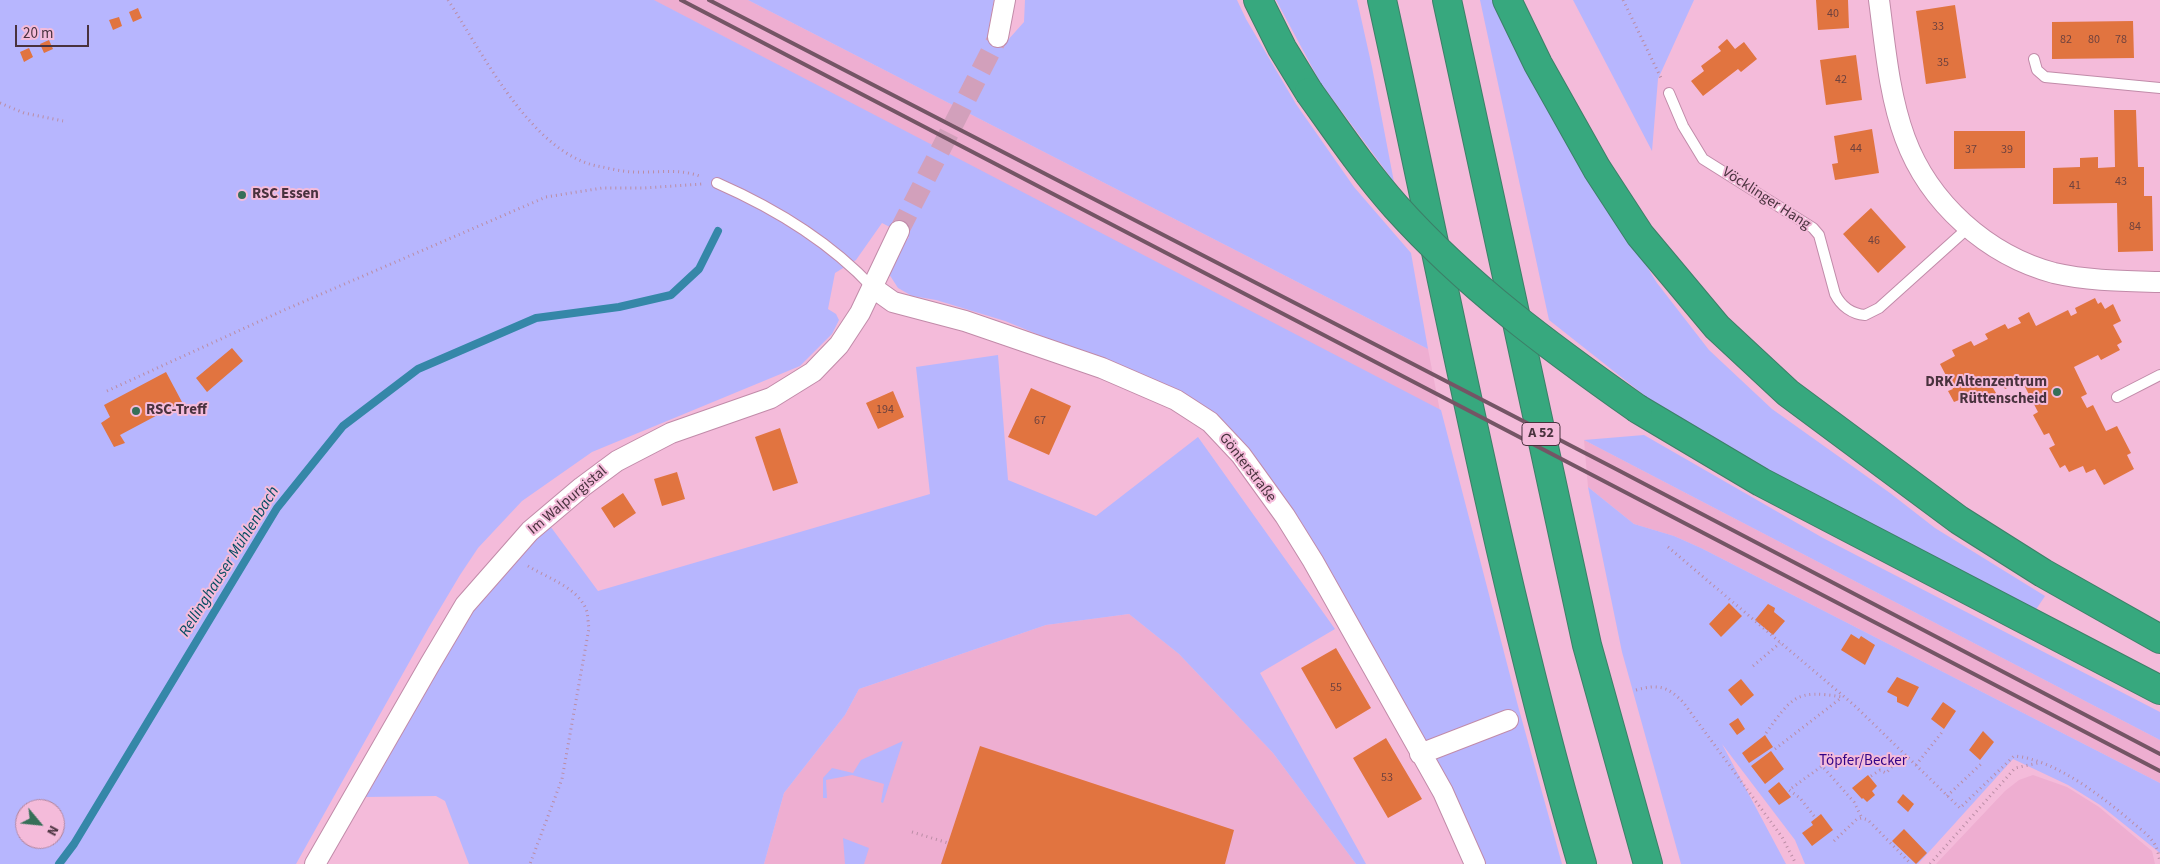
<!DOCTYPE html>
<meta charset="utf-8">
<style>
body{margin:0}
#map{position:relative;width:2160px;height:864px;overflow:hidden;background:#f4bbda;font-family:"Source Sans 3",sans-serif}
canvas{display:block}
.north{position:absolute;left:15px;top:799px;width:50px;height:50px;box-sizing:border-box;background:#f4bbda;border:1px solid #b0849c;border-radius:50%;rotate:118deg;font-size:14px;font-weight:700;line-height:20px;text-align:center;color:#49323e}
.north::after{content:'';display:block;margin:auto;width:18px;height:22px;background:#366f58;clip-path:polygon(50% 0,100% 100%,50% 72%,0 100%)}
.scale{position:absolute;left:15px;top:25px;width:74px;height:22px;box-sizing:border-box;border:2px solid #49323e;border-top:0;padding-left:6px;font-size:15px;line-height:18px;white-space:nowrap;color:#49323e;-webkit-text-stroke:4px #f4bbda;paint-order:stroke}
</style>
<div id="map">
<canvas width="2160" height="864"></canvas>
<div class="north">N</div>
<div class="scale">20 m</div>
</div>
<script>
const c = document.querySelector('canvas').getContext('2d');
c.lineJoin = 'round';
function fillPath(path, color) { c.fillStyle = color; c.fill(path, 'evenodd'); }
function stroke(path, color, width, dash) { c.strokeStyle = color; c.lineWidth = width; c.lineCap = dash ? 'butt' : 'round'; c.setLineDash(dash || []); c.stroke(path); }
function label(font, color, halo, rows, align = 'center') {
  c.font = font + ' "Source Sans 3",sans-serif'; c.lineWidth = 4; c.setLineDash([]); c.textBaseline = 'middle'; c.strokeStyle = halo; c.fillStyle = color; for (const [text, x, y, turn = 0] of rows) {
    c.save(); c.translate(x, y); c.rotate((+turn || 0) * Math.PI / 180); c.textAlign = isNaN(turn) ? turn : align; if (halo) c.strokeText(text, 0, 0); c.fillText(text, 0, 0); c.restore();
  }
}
const built = new Path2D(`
 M653,0h95l680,349 12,62z
 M1584,440l576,300v43l-459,-235 -27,-12 -40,-12 -46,-37z
 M1129,614l50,40 94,99 83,111h-592l20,-71 61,-78 14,-26 187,-64z
 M2033,775l34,12 32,20 53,44 3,13h-219l69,-73 14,-11z`);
const green = new Path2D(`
 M0,0h654l787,410 77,296 44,158h-79l-178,-333 -129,-140 -171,-70 -69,-21 -24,-4 -14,-8 -9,-14 6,-18 14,-19 -27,-14 -26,37 -21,13 -7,36 8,5 3,6 -7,14 -32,32 -208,86 -70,49 -44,47 -18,27 -31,52 -133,237h-296zM25,809h30v30h-30z
 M748,0h246l-6,32 19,9 17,-19 1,-22h212l9,19 50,85 58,83 57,66 17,96z
 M1276,0h81l15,67 22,115 -74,-100z
 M1480,0h21l80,159 76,124 52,67 63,59 118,84 45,35 110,68 -10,15 -233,-120 -148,-88 -105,-83z
 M1573,0h121l-36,79 -6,72z
 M998,355l10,125 88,36 102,-79 137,192 -75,44 106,191h-10l-83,-111 -94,-99 -50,-40 -83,11 -187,64 -14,26 -61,78 -20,71h-295l-24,-63 -9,-5 -71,1 66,-133 114,-145 53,72 332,-97 -14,-127z
 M1644,435l179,103 337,174v28l-576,-300z
 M1588,487l46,37 40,12 27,12 459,235v70l-60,-48 -32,-20 -55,-26 -95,105h-113l-10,-24 -73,-96 64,120h-105l-59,-212z
 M903,741l-20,62 -2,-1 3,-18 -32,-9 -26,5 1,18h-4v-20l9,-10 21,5 8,-13z
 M843,838l26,10 -5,16h-19z`);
const stream = new Path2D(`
 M59,864l15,-20 203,-336 66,-82 75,-57 118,-51 83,-11 52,-12 28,-26 19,-38`);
const building = new Path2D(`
 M1816,0h32l1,28 -31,2z
 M1955,5l11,73 -40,6 -10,-73z
 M138,8l4,10 -9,4 -4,-10z
 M119,17l3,9 -9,4 -4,-10z
 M2133,21l1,37 -82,1v-37z
 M1727,39l8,10 9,-7 13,17 -16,13 -3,-3 -35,27 -12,-15 13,-10 -3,-5 20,-15 -3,-4z
 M49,40l4,9 -9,4 -4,-9z
 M29,48l4,9 -9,5 -4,-10z
 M1856,55l6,45 -36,5 -6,-45z
 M2114,110h22l2,57h6v29h8l1,55 -35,1 -1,-49 -64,1v-36l27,-1v-9l18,-1v11l17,-1z
 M1872,129l7,44 -44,7 -3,-16 6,-1 -4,-27z
 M1954,131h71v37l-71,1z
 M1871,208l35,39 -28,26 -35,-39z
 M2095,298l3,6 3,-2 4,7 8,-5 8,17 -8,4 9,17 -5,3 3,5 -19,10 -3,-5 -24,12 13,27 -6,3 6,11 6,-3 13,26 11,-5 14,27 -4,2 7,14 -30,16 -9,-16 -9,4 -3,-7 -14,6 -4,-7 -5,3 -11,-20 6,-3 -6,-12 -5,2 -11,-20 5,-3 -16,-31 -17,8 -3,-6 -9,5 3,5 -18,9 -3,-5 -14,7 -2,-4 -5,2 -6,-11 5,-2 -13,-25 15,-8 -3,-6 19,-9 3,5 14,-7 -3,-5 20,-10 3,5 13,-6 -3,-5 11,-6 7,14 32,-16 3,6 6,-3 -2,-5z
 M232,348l11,13 -36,31 -11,-14z
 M166,372l16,30 -62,33 5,8 -11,4 -13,-24 9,-6 -6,-12z
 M1031,388l40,18 -22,49 -41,-18z
 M893,391l11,26 -26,12 -12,-26z
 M780,428l18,55 -25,8 -18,-54z
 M677,472l8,27 -23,7 -8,-27z
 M623,493l13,20 -22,15 -13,-20z
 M1729,603l13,13 -21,21 -12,-13z
 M1768,604l7,4 -1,4 11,9 -12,14 -18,-15z
 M1851,634l8,5 2,-3 14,9 -10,20 -24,-15z
 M1336,648l35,60 -35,21 -35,-61z
 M1897,677l22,10 -11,20 -11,-5v-5l-10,-5z
 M1741,679l13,16 -13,11 -13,-16z
 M1943,702l13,9 -12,18 -13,-10z
 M1738,718l7,11 -8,6 -8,-11z
 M1983,731l11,11 -14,18 -11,-10z
 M1765,735l8,12 -24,16 -7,-10z
 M1386,738l36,61 -34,19 -35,-60z
 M980,746l254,84 -9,34h-284z
 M1771,751l13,18 -19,15 -14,-18z
 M1868,775l9,11 -5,5 3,4 -8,7 -4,-4 -1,1 -10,-11z
 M1779,782l12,15 -12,8 -11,-14z
 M1903,794l11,10 -6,8 -11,-10z
 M1821,814l12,16 -21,16 -10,-13 11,-8 -2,-3z
 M1904,829l23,24 -11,11 -24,-23z`);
const minorTunnel = new Path2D(`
 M899,231l99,-194`);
const path = new Path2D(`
 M448,0c34,52 83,152 149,166 12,2 25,6 37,6 23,1 47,-4 68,5
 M1623,0l38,78
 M0,103l24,10 39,8
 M107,391l175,-80 264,-114 56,-9h42l58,-4
 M1668,547l186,158 106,103 54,-52c40,3 89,41 118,66 8,7 20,15 24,25 2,4 3,10 4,15
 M528,566c19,12 52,22 59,46 1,5 1,11 2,16l-27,151 -32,85
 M1753,666l27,-23
 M1636,690c22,-6 31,-4 47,12l99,135 14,27
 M1766,733c26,-36 30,-44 76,-36
 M1775,749l66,-51
 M1916,765l27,-34
 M1871,776l9,-6 6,3 18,-19
 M1947,796l34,-32
 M1814,816l-14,-18 -11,-8 33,-24 32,36 8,16
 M912,832l36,11
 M1834,841l23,-22 5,-1 6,2 43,44
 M1930,864l85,-96 23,-5`);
const service = new Path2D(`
 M2034,59l3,11 8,7 115,11
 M1669,93l14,33 20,33 110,69 6,7 16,59c6,12 17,20 30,21l14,-7 89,-80
 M717,183c57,25 112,58 155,104
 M2117,397l43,-22`);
const minor = new Path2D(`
 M1879,0c6,45 10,95 26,138 24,65 82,117 149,135 35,8 71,8 106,9
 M998,37l7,-37
 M872,287l21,15 72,19 137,47 74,32 34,22 31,33 44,61 28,45 130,231 32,72
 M1420,754l88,-34
 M315,864l115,-200 35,-59 65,-74 52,-44 35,-26 54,-28 100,-35 42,-26 26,-27 21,-32 39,-82`);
const motorway = new Path2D(`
 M1258,0l24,48 27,44
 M1382,0c64,289 117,580 200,864
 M1447,0l140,645 61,219
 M1507,0l31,64 59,105 43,66 77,92 71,66 171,127 84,53 117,66
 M1638,409l123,73 399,208`);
const rail = new Path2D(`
 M681,0l1479,771
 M709,0l905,468 546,286`);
const motorwayBridge = new Path2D(`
 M1309,92c28,39 55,79 87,115 72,80 154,140 242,202`);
const markers = [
 [242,195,5,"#366f58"],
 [2057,392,5,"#366f58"],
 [136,411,5,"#366f58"]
];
const numberNames = [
 ["40",1833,14],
 ["33",1938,27],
 ["82",2066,40],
 ["80",2094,40],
 ["78",2121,40],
 ["35",1943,63],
 ["42",1841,80],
 ["44",1856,149],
 ["37",1971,150],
 ["39",2007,150],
 ["43",2121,182],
 ["41",2075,186],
 ["84",2135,227],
 ["46",1874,241],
 ["194",885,410],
 ["67",1040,421],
 ["55",1336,688],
 ["53",1387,778]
];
const shields = [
 [1541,434,38]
];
const shieldNames = [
 ["A 52",1541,434]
];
const poiNames = [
 ["RSC Essen",252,195],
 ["DRK Altenzentrum",2047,383,"right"],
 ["Rüttenscheid",2047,400,"right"],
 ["RSC-Treff",146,411]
];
const streetNames = [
 ["Vöcklinger Hang",1766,199,33],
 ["Gönterstraße",1247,468,52],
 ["Im Walpurgistal",568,501,-40]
];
const parkNames = [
 ["Töpfer/Becker",1863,762]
];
const waterNames = [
 ["Rellinghauser Mühlenbach",230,562,-58]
];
fillPath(built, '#eeaed1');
fillPath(green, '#b7b6fe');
stroke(stream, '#3587a8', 8);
fillPath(building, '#e17440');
stroke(minorTunnel, '#d2a0bb', 20, [20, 10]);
stroke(service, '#c18ba9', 12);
stroke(minor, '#c18ba9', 22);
stroke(motorway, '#3d7f68', 30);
stroke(path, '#ba8da5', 3, [1, 4]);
stroke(service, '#fff', 10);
stroke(minor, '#fff', 20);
stroke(motorway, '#37a87e', 28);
stroke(rail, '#745565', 4);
stroke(motorwayBridge, '#3d7f68', 30, []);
stroke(motorwayBridge, '#37a87e', 28);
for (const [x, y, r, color] of markers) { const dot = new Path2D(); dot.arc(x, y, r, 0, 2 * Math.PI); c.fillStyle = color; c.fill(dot); stroke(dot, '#f4bbda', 2); }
label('12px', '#6f423e', null, numberNames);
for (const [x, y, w] of shields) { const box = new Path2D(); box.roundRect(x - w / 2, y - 11.5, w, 23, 4); c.fillStyle = '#f4bbda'; c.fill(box); stroke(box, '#49323e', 1); }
label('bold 14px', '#49323e', null, shieldNames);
label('bold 15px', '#49323e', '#f4bbda', poiNames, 'left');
label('15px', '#49323e', '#f4bbda', streetNames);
label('15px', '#320487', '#f4bbda', parkNames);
label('italic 16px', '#054d62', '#f4bbda', waterNames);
</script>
